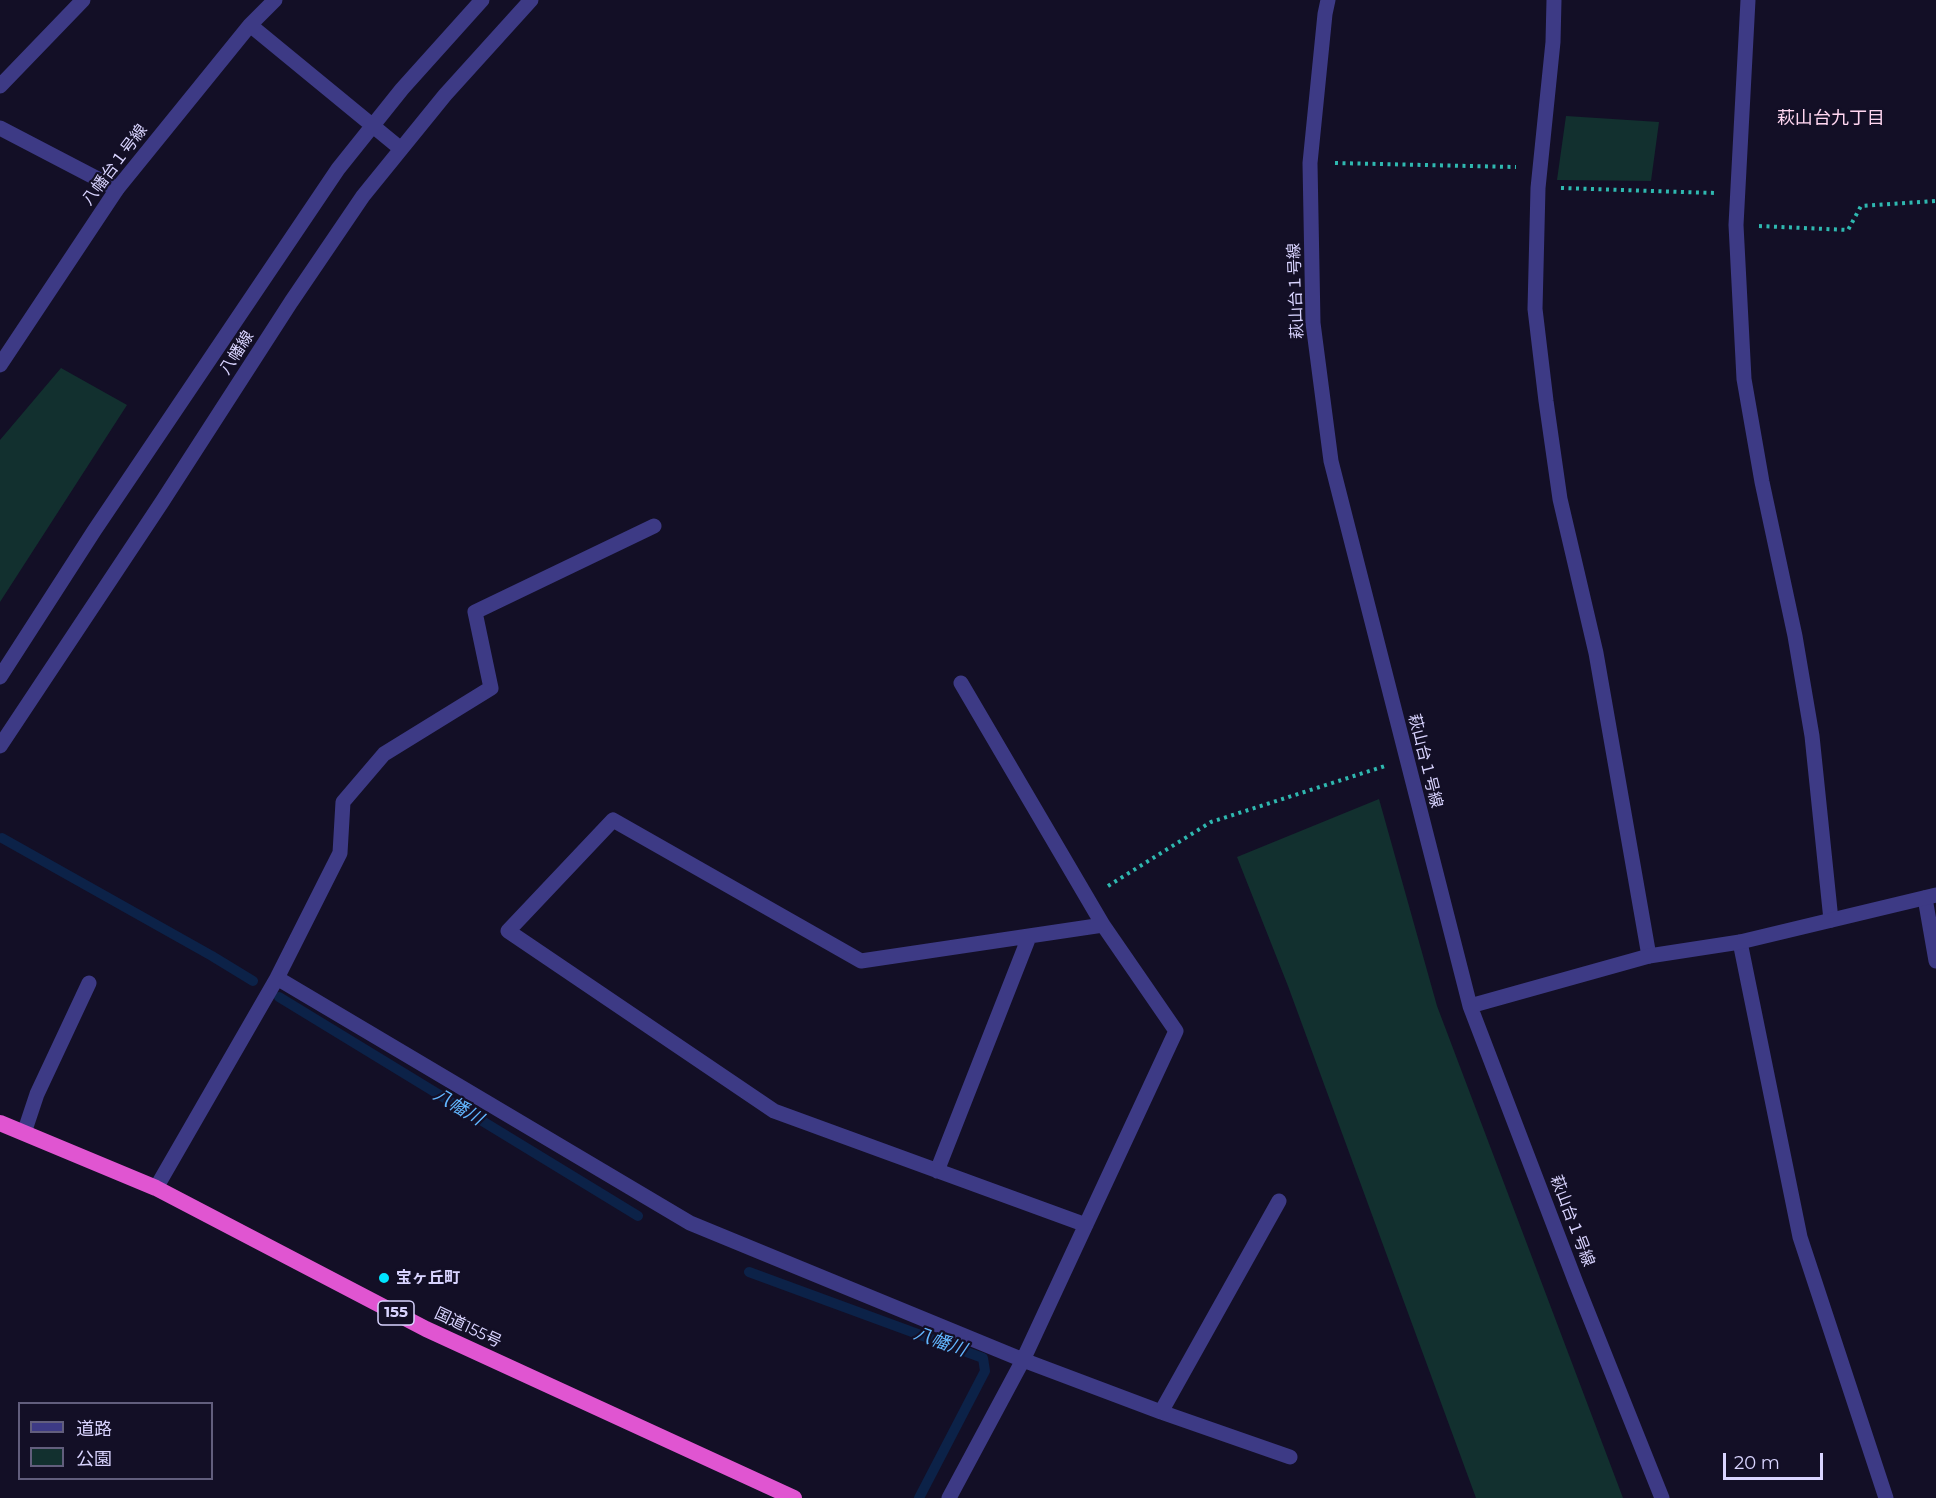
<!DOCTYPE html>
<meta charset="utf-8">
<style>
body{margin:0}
#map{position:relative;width:1936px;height:1498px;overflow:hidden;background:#130f26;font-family:Montserrat,"Noto Sans JP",sans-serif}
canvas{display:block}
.legend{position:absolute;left:18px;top:1402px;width:195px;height:78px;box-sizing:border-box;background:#130f26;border:2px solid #625e7d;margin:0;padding:8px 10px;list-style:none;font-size:18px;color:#d9d4ff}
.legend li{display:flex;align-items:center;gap:12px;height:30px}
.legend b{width:30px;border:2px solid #625e7d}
.scale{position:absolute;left:1723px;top:1453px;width:100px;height:27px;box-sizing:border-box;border:3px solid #d9d4ff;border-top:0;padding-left:8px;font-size:18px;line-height:21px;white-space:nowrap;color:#d9d4ff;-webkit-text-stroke:4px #130f26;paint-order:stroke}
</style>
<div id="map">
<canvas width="1936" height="1498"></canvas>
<ul class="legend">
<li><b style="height:8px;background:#3d3a85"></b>道路</li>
<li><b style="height:16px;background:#12302f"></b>公園</li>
</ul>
<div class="scale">20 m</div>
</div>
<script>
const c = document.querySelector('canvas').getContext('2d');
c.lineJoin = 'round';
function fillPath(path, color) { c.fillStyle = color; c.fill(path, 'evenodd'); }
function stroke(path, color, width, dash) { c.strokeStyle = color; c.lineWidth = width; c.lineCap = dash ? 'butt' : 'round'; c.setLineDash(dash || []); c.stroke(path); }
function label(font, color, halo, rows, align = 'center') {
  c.font = font + ' Montserrat,"Noto Sans JP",sans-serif'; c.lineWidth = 4.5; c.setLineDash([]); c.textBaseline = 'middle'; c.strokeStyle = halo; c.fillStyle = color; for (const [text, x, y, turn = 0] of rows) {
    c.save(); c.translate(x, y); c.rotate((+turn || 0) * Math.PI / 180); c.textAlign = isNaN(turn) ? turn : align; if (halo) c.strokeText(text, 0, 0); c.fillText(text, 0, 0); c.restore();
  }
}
const green = new Path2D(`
 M1566,116l93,6 -8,59 -94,-1z
 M61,368l66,37 -127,197v-162z
 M1379,799l58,207 186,492h-147l-188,-512 -51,-129z`);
const stream = new Path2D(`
 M2,838l210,118 41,25
 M279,997l359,219
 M749,1272l234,86 2,13 -66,127`);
const path = new Path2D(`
 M1335,163l181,4
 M1561,188l154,5
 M1759,226l89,4 13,-24 75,-5
 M1108,886l103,-64 174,-56`);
const minor = new Path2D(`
 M1554,0l-1,42 -15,146 -3,121 11,92 14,98 36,154 53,303
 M1748,0l-12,225 8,154 18,103 33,154 17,100 19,184
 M0,86l83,-86
 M0,128l117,61
 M1925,898l11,63
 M1740,942l60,295 86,261
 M277,978l63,-125 3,-51 41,-48 107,-66 -16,-76 179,-86
 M24,1133l13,-39 52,-111
 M937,1171l92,-234
 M156,1188l121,-210 413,245 333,137 138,52 129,45
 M1086,1225l-312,-114 -266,-180 105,-111 248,141 242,-36
 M1161,1412l118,-211
 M949,1498l74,-138 153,-329 -73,-106 -142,-242`);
const tertiary = new Path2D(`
 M1328,0l-3,14 -15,149 3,160 18,138 139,545 106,277 86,215
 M250,25l151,124
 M0,365l117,-176 133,-164 25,-25
 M0,677l94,-146 244,-362 64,-80 80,-89
 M0,746l162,-244 129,-200 72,-106 82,-101 86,-95
 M1470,1006l179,-50 91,-14 196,-47`);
const trunk = new Path2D(`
 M0,1123l156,65 270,141 368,169`);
const markers = [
 [384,1278,6,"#00e5ff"]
];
const shields = [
 [396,1313,36]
];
const shieldNames = [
 ["155",396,1313]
];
const streetNames = [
 ["八幡台１号線",115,165,-53],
 ["萩山台１号線",1296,291,-92],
 ["八幡線",237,353,-57],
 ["萩山台１号線",1425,761,76],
 ["萩山台１号線",1572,1221,69],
 ["国道155号",468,1328,25]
];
const poiNames = [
 ["宝ヶ丘町",396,1278]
];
const neighbourhoodNames = [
 ["萩山台九丁目",1831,119]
];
const waterNames = [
 ["八幡川",458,1107,31],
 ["八幡川",940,1342,20]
];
fillPath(green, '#12302f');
stroke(stream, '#0c2248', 10);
stroke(path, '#2fb8b0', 4, [3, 4.5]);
stroke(minor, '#3d3a85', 15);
stroke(tertiary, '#3d3a85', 15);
stroke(trunk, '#e055d1', 16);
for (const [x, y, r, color] of markers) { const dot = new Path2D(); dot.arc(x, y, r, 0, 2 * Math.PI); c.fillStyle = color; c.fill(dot); stroke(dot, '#130f26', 2); }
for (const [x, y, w] of shields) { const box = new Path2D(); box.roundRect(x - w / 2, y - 12, w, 24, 4.5); c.fillStyle = '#130f26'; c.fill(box); stroke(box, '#d9d4ff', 1.5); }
label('bold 15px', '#d9d4ff', null, shieldNames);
label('16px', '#d9d4ff', '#130f26', streetNames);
label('bold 16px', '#d9d4ff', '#130f26', poiNames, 'left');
label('18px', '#ffd6f0', '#130f26', neighbourhoodNames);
label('italic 18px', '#62b6ff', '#130f26', waterNames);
</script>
